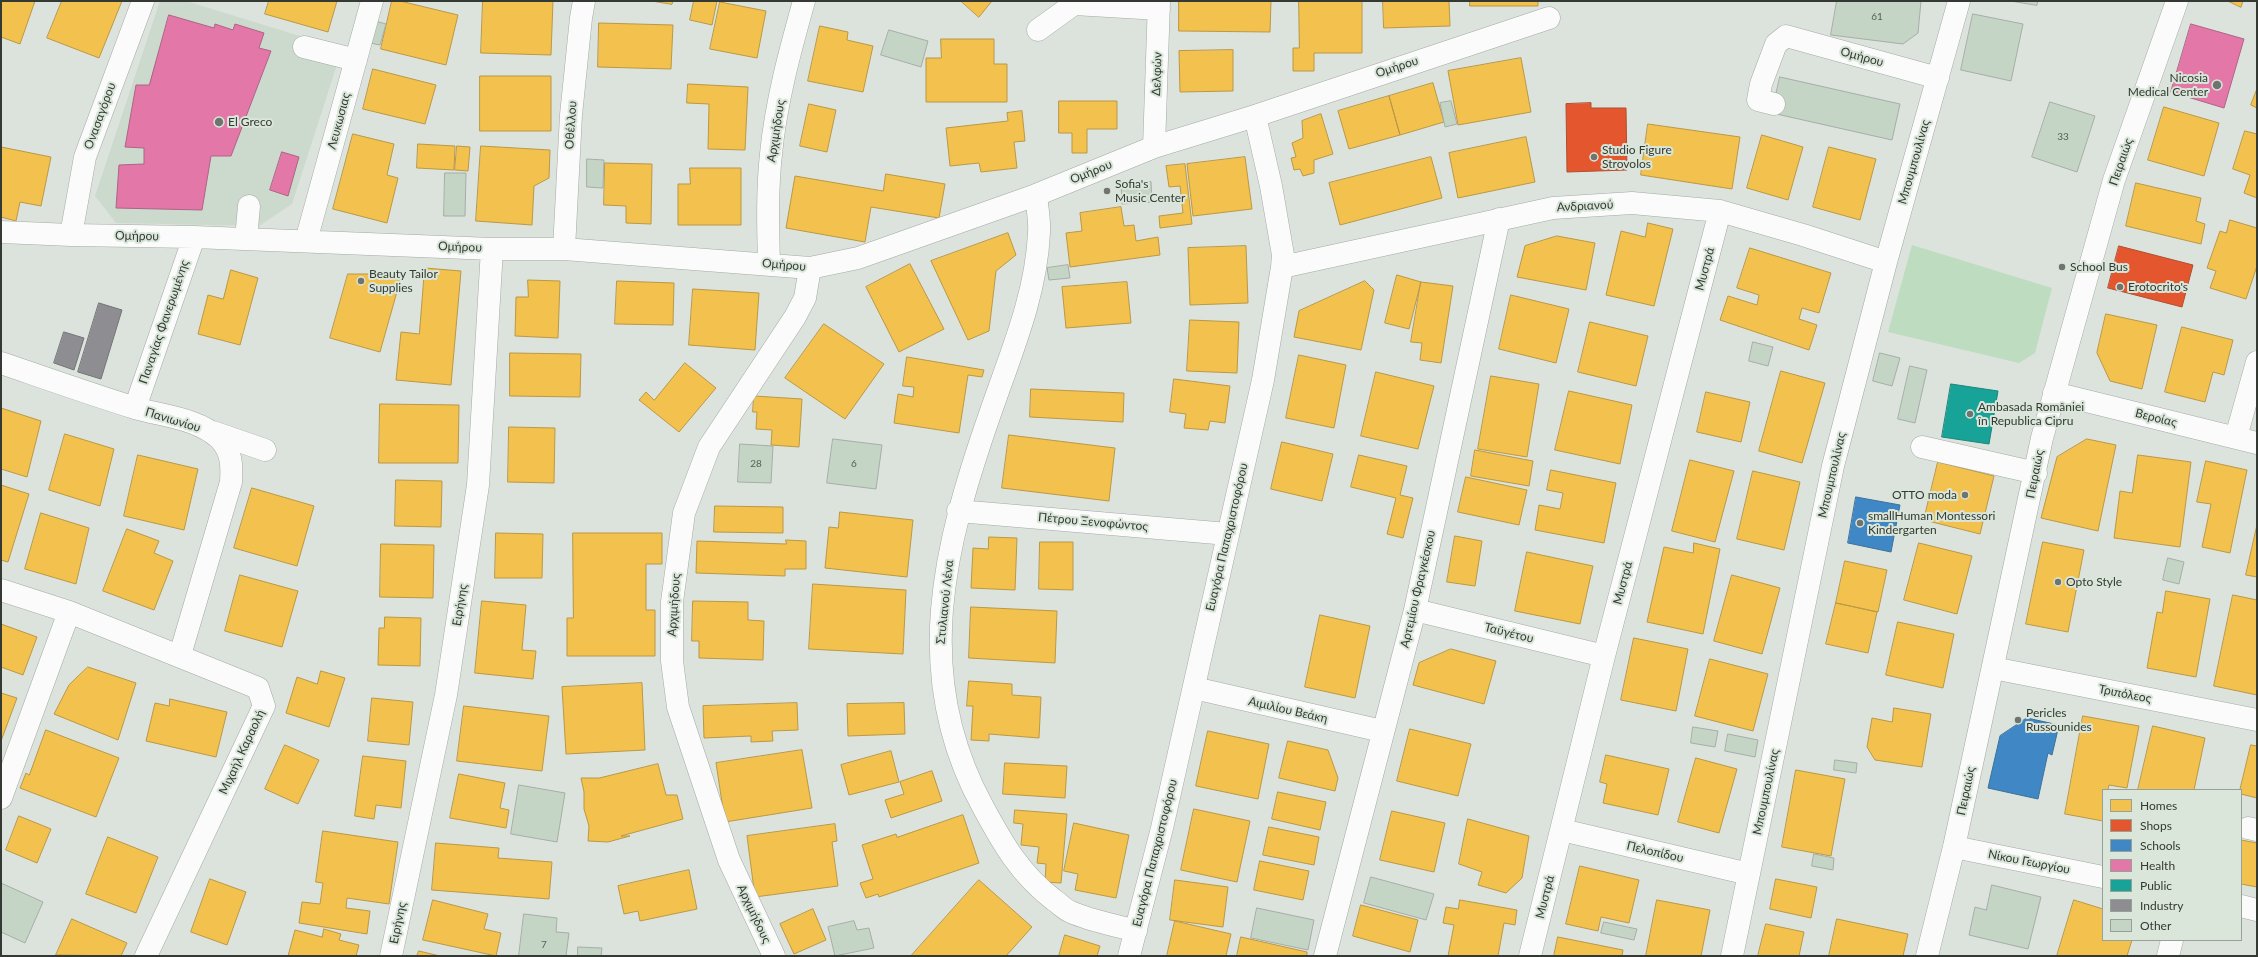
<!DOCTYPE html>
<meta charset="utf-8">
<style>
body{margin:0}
#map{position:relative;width:2258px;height:957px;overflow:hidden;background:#dce3dc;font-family:Lato,sans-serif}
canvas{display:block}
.frame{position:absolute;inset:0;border:2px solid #343934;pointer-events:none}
.legend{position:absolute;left:2102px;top:789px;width:140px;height:152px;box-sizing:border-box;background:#d9e6d9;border:1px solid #97a197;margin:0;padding:5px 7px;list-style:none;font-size:12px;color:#343934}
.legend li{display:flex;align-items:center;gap:8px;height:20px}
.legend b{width:20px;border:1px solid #97a197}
</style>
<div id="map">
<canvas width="2258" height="957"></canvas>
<div class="frame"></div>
<ul class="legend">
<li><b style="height:11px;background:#f2c14e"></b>Homes</li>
<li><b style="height:11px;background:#e4572e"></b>Shops</li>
<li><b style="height:11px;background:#3f88c5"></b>Schools</li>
<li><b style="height:11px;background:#e377a8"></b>Health</li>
<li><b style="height:11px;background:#17a398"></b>Public</li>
<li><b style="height:11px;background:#8d8d92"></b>Industry</li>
<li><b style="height:11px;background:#c4d4c5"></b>Other</li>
</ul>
</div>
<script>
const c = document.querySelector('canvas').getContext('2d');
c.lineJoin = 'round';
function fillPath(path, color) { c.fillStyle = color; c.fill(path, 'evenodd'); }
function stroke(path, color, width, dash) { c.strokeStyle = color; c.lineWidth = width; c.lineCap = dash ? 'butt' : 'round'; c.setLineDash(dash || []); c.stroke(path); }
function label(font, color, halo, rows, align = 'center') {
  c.font = font + ' Lato,sans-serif'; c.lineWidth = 4; c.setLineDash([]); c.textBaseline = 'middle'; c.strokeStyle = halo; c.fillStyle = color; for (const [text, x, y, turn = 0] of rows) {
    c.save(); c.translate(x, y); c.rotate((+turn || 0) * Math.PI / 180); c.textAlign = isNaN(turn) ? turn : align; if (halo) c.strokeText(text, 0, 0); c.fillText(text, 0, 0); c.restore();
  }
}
const built = new Path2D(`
 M160,1h26l156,48 -50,155 -33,22 -143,-3 -21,-27z`);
const green = new Path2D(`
 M1912,245l140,43 -17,65 -16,10 -131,-31z`);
const homes = new Path2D(`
 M1,1h34l-15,43 -19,-7z
 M62,1h60l-23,57 -52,-20z
 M269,1h68l-9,31 -63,-18z
 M392,1h8l58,14 -12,50 -65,-16z
 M483,1h70l-2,54 -70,-2z
 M652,1h21l-1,3z
 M694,1h23l-5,24 -22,-5z
 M961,1h31l-13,16z
 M1179,1h92l-1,31 -91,-1z
 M1299,1h63v52h-48v18h-21v-23h6z
 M1383,1h66l1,25 -66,2z
 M1470,1h68v5h-68z
 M2228,1h15l-2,6z
 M720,2l46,9 -9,47 -47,-9z
 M599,23l74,2 -2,44 -73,-2z
 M820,26l28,6 -1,8 26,6 -10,46 -55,-11z
 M941,39h53v25h13v38h-81v-44h15z
 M1233,50v41l-53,1 -1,-41z
 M1521,58l10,54 -73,13 -10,-54z
 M373,69l63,16 -11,39 -62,-15z
 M480,76h71v55h-71z
 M1433,83l11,39 -44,13 -11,-39z
 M688,84l60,3 -3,63 -37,-1 1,-45 -22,-1z
 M2257,89v19l-6,-3z
 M1389,96l11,39 -51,14 -11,-38z
 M1059,101h58v28h-30v24h-15v-20h-13z
 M809,104l27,6 -9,42 -27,-6z
 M2164,107l55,16 -15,53 -56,-16z
 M1022,111l3,30 -11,1 3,26 -36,4 -2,-9 -29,3 -4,-38 62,-7 -1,-8z
 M1321,114l12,40 -19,6v13l-11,3 -3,-7 -6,1 -3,-12 5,-1 -4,-14 11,-5 -1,-17z
 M1648,124l92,13 -8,52 -91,-14z
 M2245,131l12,3v64l-13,-5 6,-18 -17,-6z
 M353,134l41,10 -7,31 11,3 -11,45 -54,-14z
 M1762,135l41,12 -15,53 -41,-12z
 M1526,137l9,45 -77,16 -9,-45z
 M418,144l37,2 -1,24 -37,-2z
 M457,146l13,1 -2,24 -13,-1z
 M481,146l69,4 -1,28 -15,8 -2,39 -56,-4z
 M1,147l50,10 -10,49 -21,-4 -4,19 -15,-4z
 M1829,147l47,12 -16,61 -47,-13z
 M1245,157l7,52 -59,7 -6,-52z
 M1431,157l11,41 -102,27 -11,-42z
 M605,163l47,1 -1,60 -25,-1v-17l-22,-1z
 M1185,164l7,60 -32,4 -1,-12 24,-3 -3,-27 -11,1 -3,-21z
 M690,168h51v57h-63v-41h12z
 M886,174l59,10 -6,34 -68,-11 -6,35 -79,-14 9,-52 88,15z
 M2136,183l65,15 -5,23 9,3 -4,20 -75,-18z
 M1121,207l3,19 10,-1 2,16 22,-4 2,18 -90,12 -4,-34 16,-2 -2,-18z
 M2230,220l27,8v38l-11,33 -36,-11 6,-17 -9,-3 13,-37 6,2z
 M1648,223l25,6 -19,77 -48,-11 15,-64 24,6z
 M1008,233l8,22 -20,16 -7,60 -21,9 -37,-79z
 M1557,236l38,7 -9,47 -69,-13 8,-31z
 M1246,246l2,57 -58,2 -2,-57z
 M1750,248l81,25 -12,40 -17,-5 -3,11 18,6 -8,25 -89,-30 8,-24 29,9 2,-10 -22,-7z
 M910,264l34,65 -45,23 -33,-65z
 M425,268l36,3 -10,114 -55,-5 5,-48 18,2z
 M231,270l27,8 -18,67 -42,-11 10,-39 15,4z
 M348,274h54l-22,78 -50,-14z
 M1397,275l24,7 -12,47 -24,-6z
 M528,280l32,1 -2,57 -43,-2 1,-39h12z
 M617,281l57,2 -1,42 -58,-1z
 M1365,281l9,9 -13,60 -67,-13 5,-26z
 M1127,282l4,41 -65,5 -4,-41z
 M1421,282l32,4 -12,77 -21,-3 2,-17 -11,-1z
 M693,289l66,4 -4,57 -66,-5z
 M1511,295l58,14 -13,54 -57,-14z
 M2106,314l51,11 -15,64 -32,-8 -13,-28z
 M1190,320l49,2 -2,51 -50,-2z
 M1590,322l58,14 -12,50 -58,-14z
 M824,324l60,40 -39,55 -60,-41z
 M2182,327l51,13 -9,35 -11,-3 -8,30 -40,-10z
 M510,353l71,1 -1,43 -70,-1z
 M1299,355l47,10 -12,63 -48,-10z
 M907,357l77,13 -2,7 -14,-2 -9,58 -65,-10 4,-29 15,3 1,-10 -11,-1z
 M685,363l31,25 -37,44 -40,-32 7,-8 8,8z
 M1781,371l44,12 -23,80 -43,-12z
 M1376,372l58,14 -16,63 -57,-13z
 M1491,376l48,8 -12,73 -49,-8z
 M1174,379l56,7 -5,37 -15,-2 -2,9 -24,-2 2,-14 -16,-2z
 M1031,389l93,4 -1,29 -93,-5z
 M1569,391l63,14 -12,59 -65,-14z
 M1706,392l44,10 -9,40 -44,-10z
 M754,396l48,3 -3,48 -28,-2 1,-15 -16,-1 1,-17h-4z
 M380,404l79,1 -1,58h-79z
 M1,408l40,13 -14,56 -26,-8z
 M509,427l46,1 -1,55 -46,-1z
 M65,434l49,15 -14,57 -51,-16z
 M1009,435l106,13 -6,53 -107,-13z
 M2087,439l29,6 -18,86 -57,-13 16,-61z
 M1282,442l51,12 -11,47 -51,-12z
 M1475,450l58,11 -4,25 -58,-10z
 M138,455l60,14 -14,61 -60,-14z
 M1359,455l48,11 -7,29 13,3 -10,40 -16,-4 9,-36 -45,-11z
 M2138,455l53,7 -11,85 -66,-9 6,-47 12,2z
 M1690,460l44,11 -19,71 -43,-11z
 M2206,461l41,9 -17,83 -28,-6 9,-43 -14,-2z
 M1938,462l56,14 -14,58 -56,-14z
 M1551,470l65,13 -12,60 -69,-13 4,-25 21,4 3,-16 -16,-3z
 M1753,471l47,11 -16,68 -47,-11z
 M1466,477l61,13 -8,35 -61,-13z
 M396,480l46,1 -1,46 -46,-1z
 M1,485l28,9 -21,68 -7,-2z
 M252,488l62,18 -17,60 -63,-18z
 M715,506l68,1v26l-69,-1z
 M840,512l73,8 -6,57 -82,-9 4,-41 9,1z
 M41,513l48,15 -13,56 -51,-15z
 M2257,525v52l-11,-2z
 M127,529l32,12 -5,12 19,8 -19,49 -51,-19z
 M496,533l47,1 -1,44h-47z
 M573,533h89v31h-16v46h9v46h-88v-38h6z
 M1455,536l27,5 -7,45 -28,-4z
 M989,537l28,1 -2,52 -44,-2 2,-40 15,1z
 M786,540l20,1v28h-21v7l-89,-3 1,-32 89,3z
 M1040,542h33v48l-34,-1z
 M2043,542l41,8 -16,82 -42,-8z
 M1694,543l26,6 -17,85 -56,-12 17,-75 29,6z
 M1919,543l53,13 -15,58 -53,-14z
 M381,544l53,1 -1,53 -53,-1z
 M1527,552l66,14 -13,58 -65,-13z
 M1845,561l42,9 -9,42 -42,-9z
 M240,575l58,16 -16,56 -57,-16z
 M1732,575l48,13 -18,66 -48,-13z
 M813,584l93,6 -3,64 -94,-5z
 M2166,591l44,8 -14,78 -49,-9 10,-56 5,1z
 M2233,595l24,5v95l-43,-9z
 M482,601l44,4 -4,45 14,1 -3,28 -58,-6z
 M693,601l55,1v18l16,1 -1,39 -64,-2v-17h-7z
 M1836,603l41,9 -9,41 -42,-9z
 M971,607l86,4 -2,52 -86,-5z
 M1320,615l50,11 -15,72 -50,-11z
 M385,617l36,1 -1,48 -42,-1 1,-37h5z
 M1898,622l56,12 -11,54 -57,-13z
 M1,624l36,13 -14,38 -22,-8z
 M1634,638l54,11 -12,62 -55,-11z
 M1451,649l45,12 -12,43 -71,-19 6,-22z
 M1710,659l58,15 -15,57 -58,-15z
 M88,667l48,16 -18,57 -64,-26 15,-29z
 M321,671l24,7 -16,49 -43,-14 11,-36 20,7z
 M969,681l43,3v11l29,2 -2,41 -50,-4v7l-18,-1 2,-34h-6z
 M642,683l3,67 -79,4 -4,-67z
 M1,693l16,5 -16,43z
 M372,698l41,4 -4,43 -41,-4z
 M170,699l57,13 -11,45 -70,-16 9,-38 14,3z
 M797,703l1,27 -26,1 1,10 -22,1v-6l-47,2 -1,-32z
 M904,703l1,31 -57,2 -1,-32z
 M464,706l85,10 -7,55 -85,-10z
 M1894,708l37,6 -9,53 -47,-7 -8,-13 5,-29 20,4z
 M2083,716l56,10 -12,62 -18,-3 -1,5h-5v31l-38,-7z
 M2153,726l52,12 -11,52h-56z
 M1410,729l61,15 -13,52 -61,-15z
 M46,730l73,28 -23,59 -76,-29 6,-15 3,2z
 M1208,731l61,13 -11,55 -62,-13z
 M1288,741l40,9 10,28 -3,13 -56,-13z
 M285,745l34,15 -21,44 -33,-15z
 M2251,745l6,1v52l-16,-4 -1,-4z
 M802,750l10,58 -87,14 -9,-59z
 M891,751l8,31 -50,13 -8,-30z
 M1606,755l63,14 -11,46 -55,-12 4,-19 -7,-2z
 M363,756l43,5 -5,47 -25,-3 -2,14 -19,-3z
 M1696,758l41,11 -18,64 -41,-11z
 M1005,763l62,3 -2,32 -62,-4z
 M658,764l8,31h11l6,24 -62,17h9l-22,6 -20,-1 1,-15 -5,-17v-17l-3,-14h18z
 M1796,770l49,9 -14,77 -49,-9z
 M932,771l10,30 -51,17 -6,-18 19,-6 -4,-12z
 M459,774l46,9 -5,25 9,2 -3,18 -56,-10z
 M1278,792l48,10 -6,28 -48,-11z
 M1194,809l56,12 -13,61 -56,-12z
 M1015,810l52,4 -6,69 -16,-1 1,-18 -9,-1 2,-16 -18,-2 2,-21 -9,-1z
 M1392,811l53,12 -11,49 -54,-12z
 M963,815l16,48 -100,34 -1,-3 -12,4 -6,-15 13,-4 -11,-34 34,-11 1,3z
 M19,816l32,13 -14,34 -31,-13z
 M1468,819l61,17 -7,42 -16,15 -28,-8 4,-13 -23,-8z
 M1074,823l55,12 -13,63 -41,-8 3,-16 -14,-3z
 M835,824l2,17 -5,1 6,44 -83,11 -8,-61z
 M1269,827l50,10 -5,28 -51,-10z
 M323,831l75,11 -9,62 -42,-6 -1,10 24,3 -3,23 -68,-11 3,-21 18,2 3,-21 -7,-1z
 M108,837l50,20 -22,56 -50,-19z
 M2241,840l16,3v44l-16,-3z
 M436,843l63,5 -1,10 54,4 -3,37 -117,-9z
 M1260,861l49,10 -6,29 -49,-10z
 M1580,866l59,14 -10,43 -28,-6 -3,14 -32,-7z
 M689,870l8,39 -57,12 -2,-10 -14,3 -6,-28z
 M210,879l36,13 -19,53 -36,-13z
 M1776,879l41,8 -6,31 -41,-9z
 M979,880l53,47 -26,29h-95z
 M1175,880l53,7 -5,40 -53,-7z
 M433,900l55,14 -4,15 17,4 -5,23 -73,-16z
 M1460,900l57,10 -2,15 -11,-2 -6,33h-50l6,-31 -11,-2 3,-16 12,2z
 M1657,900l53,10 -9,46h-55z
 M2074,900l29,9v31h29l-5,16h-70z
 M1361,905l57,15 -8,32 -57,-16z
 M813,909l13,31 -32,14 -14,-30z
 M72,919l55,24 -6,13 -65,-1z
 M1837,919l71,15 -5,22h-74z
 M1175,921l56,13 -5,22h-59z
 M1766,924l38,8 -5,24h-41z
 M324,929l17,5 -2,6 20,5 -3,11h-68l7,-26 27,7z
 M1065,935l35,11 -3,10h-38z
 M1241,937l66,15v4h-70z
 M1558,937l65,13 -1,6h-68z
 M419,951l21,5h-23z`);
const shops = new Path2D(`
 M1591,103v5h35l1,62 -60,2 -1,-68z
 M2119,246l74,19 -11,42 -74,-19z`);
const schools = new Path2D(`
 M1856,497l44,8 -9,47 -43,-9z
 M2027,718l32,7 -7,30 -4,-2 -10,46 -50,-11 12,-52z`);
const health = new Path2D(`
 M169,15l45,13 1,-4 18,6 2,-6 29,9 -5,15 12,3 -40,105h-20l-9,54 -86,-2 3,-43 25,-1v-16l-19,-1 11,-62h13z
 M2191,24l53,15 -20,69 -53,-16z
 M282,152l17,5 -11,39 -18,-6z`);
const public = new Path2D(`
 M1951,384l47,7 -9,53 -47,-7z`);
const industry = new Path2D(`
 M99,303l23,7 -21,69 -23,-7z
 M64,332l20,6 -10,32 -20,-7z`);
const building = new Path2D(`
 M1837,1h84l-3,32 -15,11 -72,-9z
 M2011,1h27l-1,4z
 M1973,14l50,10 -12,57 -50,-11z
 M375,21l11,3 -6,21 -10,-2z
 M889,30l39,11 -7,26 -40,-12z
 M1780,77l120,27 -8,36 -120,-27z
 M1451,101l6,23 -12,3 -5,-24z
 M2050,102l45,14 -18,56 -45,-15z
 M587,159l17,1 -1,28 -16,-1z
 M445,173h21l-1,43h-21z
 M1151,182l1,20 -30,2 -1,-21z
 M1068,265l2,13 -21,2 -2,-12z
 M1753,342l20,5 -5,19 -19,-5z
 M1880,353l20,5 -8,28 -19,-5z
 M1910,366l17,4 -12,53 -17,-4z
 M833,439l49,6 -6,44 -49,-6z
 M740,444l33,2 -2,37 -33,-1z
 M2168,558l16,4 -5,22 -16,-4z
 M1693,727l25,4 -3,16 -24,-4z
 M1728,734l30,6 -3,17 -30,-6z
 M1835,760l22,3 -1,10 -22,-3z
 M519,785l46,8 -8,49 -46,-8z
 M1814,854l20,4 -1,12 -21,-4z
 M1371,877l63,17 -8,26 -62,-17z
 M1,883l42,19 -18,41 -24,-11z
 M1992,885l49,12 -13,52 -59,-14 6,-28 11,3z
 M1257,908l57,12 -6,30 -57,-12z
 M524,914l33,4 -1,14 13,1 -3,23h-47z
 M854,921l3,9 12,-2 5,20 -39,8 -7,-29z
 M1604,922l33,7 -3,11 -33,-7z
 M578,947l24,1 -1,8h-23z`);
const minor = new Path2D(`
 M1038,30l36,-26 85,5
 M304,47l52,13
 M1774,104l-16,-4 3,-16 15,-40 10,-8 152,42
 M1154,147l5,-146
 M1036,195c1,12 4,25 3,38 -3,63 -28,120 -48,178 -47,134 -81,264 -8,396 20,37 37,67 71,93 6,4 11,10 17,12 20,9 44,13 65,19
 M1,232l70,3 123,2 298,12h72l246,19 48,-10 178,-63 118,-48 101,-31 294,-98
 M71,235l14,-78 58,-156
 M246,239l3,-33
 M306,241l66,-240
 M564,249l7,-134 10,-97 3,-17
 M769,264c-1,-37 -2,-74 2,-110 5,-52 19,-103 33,-153
 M1282,267l271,-59 79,-5 88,8 83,24 83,27
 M1,363c44,15 89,31 134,45 27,8 63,10 85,31 12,13 12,27 11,43l-51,173
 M2054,393l203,50
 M135,408l59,-171
 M213,432l52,18
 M2236,437l21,-75
 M1922,447l114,26
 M958,511l270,23
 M1,590l68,22 189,76 6,18 -118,250
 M1415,610l189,46
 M1993,668l264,52
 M1194,688l188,43
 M1,798l68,-186
 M2248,828l9,2
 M1562,830l187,44
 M1954,847l149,30
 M2241,906l16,4
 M391,956l55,-261 32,-210 14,-236
 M774,956l-45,-96 -51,-153 -6,-46v-59l12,-89 25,-66 86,-130 10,-19 5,-30
 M1129,956l33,-128 101,-448 19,-113 1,-12 -12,-69 -16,-70
 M1325,956l90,-346 84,-391
 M1530,956l74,-300 116,-445
 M1732,956l101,-490 53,-204 73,-261
 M1927,956l27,-109 88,-409 72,-258 63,-179
 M2168,956l4,-16`);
const markers = [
 [2217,85,5,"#6f746f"],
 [219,122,5,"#6f746f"],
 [1594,157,4,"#6f746f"],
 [1107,191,4,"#6f746f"],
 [2062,267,4,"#6f746f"],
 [361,281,4,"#6f746f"],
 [2120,287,4,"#6f746f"],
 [1970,414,4,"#6f746f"],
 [1965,495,4,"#6f746f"],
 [1860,523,4,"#6f746f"],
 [2058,582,4,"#6f746f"],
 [2018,720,4,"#6f746f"]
];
const numberNames = [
 ["61",1877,17],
 ["33",2063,137],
 ["28",756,464],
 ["6",854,464],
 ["7",544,945]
];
const streetNames = [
 ["Ομήρου",1862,57,15],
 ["Ομήρου",1397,67,-18],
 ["Δελφών",1157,74,-88],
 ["Ονασαγόρου",100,116,-70],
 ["Λευκωσιας",339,121,-75],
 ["Οθέλλου",571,125,-86],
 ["Αρχιμήδους",776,131,-81],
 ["Μπουμπουλίνας",1914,162,-74],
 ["Πειραιώς",2121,162,-71],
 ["Ομήρου",1091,172,-22],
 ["Ανδριανού",1585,206,-3],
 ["Ομήρου",137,236,1],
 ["Ομήρου",460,247,2],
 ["Ομήρου",784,265,5],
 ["Μυστρά",1705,269,-75],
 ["Παναγίας Φανερωμένης",164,322,-71],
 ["Βεροίας",2156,418,14],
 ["Πανιωνίου",173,420,17],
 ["Πειραιώς",2035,474,-79],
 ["Μπουμπουλίνας",1832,475,-77],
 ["Πέτρου Ξενοφώντος",1093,522,5],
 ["Ευαγόρα Παπαχριστοφόρου",1227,537,-77],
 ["Μυστρά",1623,583,-75],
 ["Αρτεμίου Φραγκέσκου",1418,589,-77],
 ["Στυλιανού Λένα",945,602,-84],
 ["Ειρήνης",460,605,-81],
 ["Αρχιμήδους",674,605,-86],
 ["Ταϋγέτου",1509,633,14],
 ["Τριπόλεος",2125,694,11],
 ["Αιμιλίου Βεάκη",1288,710,13],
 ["Μιχαήλ Καραολή",242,752,-65],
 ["Πειραιώς",1966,791,-78],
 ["Μπουμπουλίνας",1766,792,-78],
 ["Πελοπίδου",1655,852,13],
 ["Ευαγόρα Παπαχριστοφόρου",1155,853,-76],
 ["Νίκου Γεωργίου",2029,862,11],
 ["Μυστρά",1545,897,-76],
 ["Αρχιμήδους",754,914,65],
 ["Ειρήνης",398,923,-78]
];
const poiNames = [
 ["Nicosia",2208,78,"right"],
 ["Medical Center",2208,92,"right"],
 ["El Greco",228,122],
 ["Studio Figure",1602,150],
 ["Strovolos",1602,164],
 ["Sofia's",1115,184],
 ["Music Center",1115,198],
 ["School Bus",2070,267],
 ["Beauty Tailor",369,274],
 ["Supplies",369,288],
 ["Erotocrito's",2128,287],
 ["Ambasada României",1978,407],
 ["în Republica Cipru",1978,421],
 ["OTTO moda",1957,495,"right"],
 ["smallHuman Montessori",1868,516],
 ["Kindergarten",1868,530],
 ["Opto Style",2066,582],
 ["Pericles",2026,713],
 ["Russounides",2026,727]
];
fillPath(built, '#ccd9cd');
fillPath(green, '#bedcbf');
fillPath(homes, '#f2c14e');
stroke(homes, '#b99846', 1);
fillPath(shops, '#e4572e');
stroke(shops, '#af4e30', 1);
fillPath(schools, '#3f88c5');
stroke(schools, '#3c709a', 1);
fillPath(health, '#e377a8');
stroke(health, '#ae6485', 1);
fillPath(public, '#17a398');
stroke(public, '#20837a', 1);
fillPath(industry, '#8d8d92');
stroke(industry, '#727476', 1);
fillPath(building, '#c4d4c5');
stroke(building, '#a7aca7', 1);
stroke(minor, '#a3a9a3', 23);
stroke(minor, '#fafbfa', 22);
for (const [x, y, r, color] of markers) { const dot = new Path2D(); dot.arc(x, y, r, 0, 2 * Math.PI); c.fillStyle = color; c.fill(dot); stroke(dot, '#d9e6d9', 1.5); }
label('10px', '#586058', null, numberNames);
label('12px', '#343934', '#d9e6d9', streetNames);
label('12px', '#343934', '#d9e6d9', poiNames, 'left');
</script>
